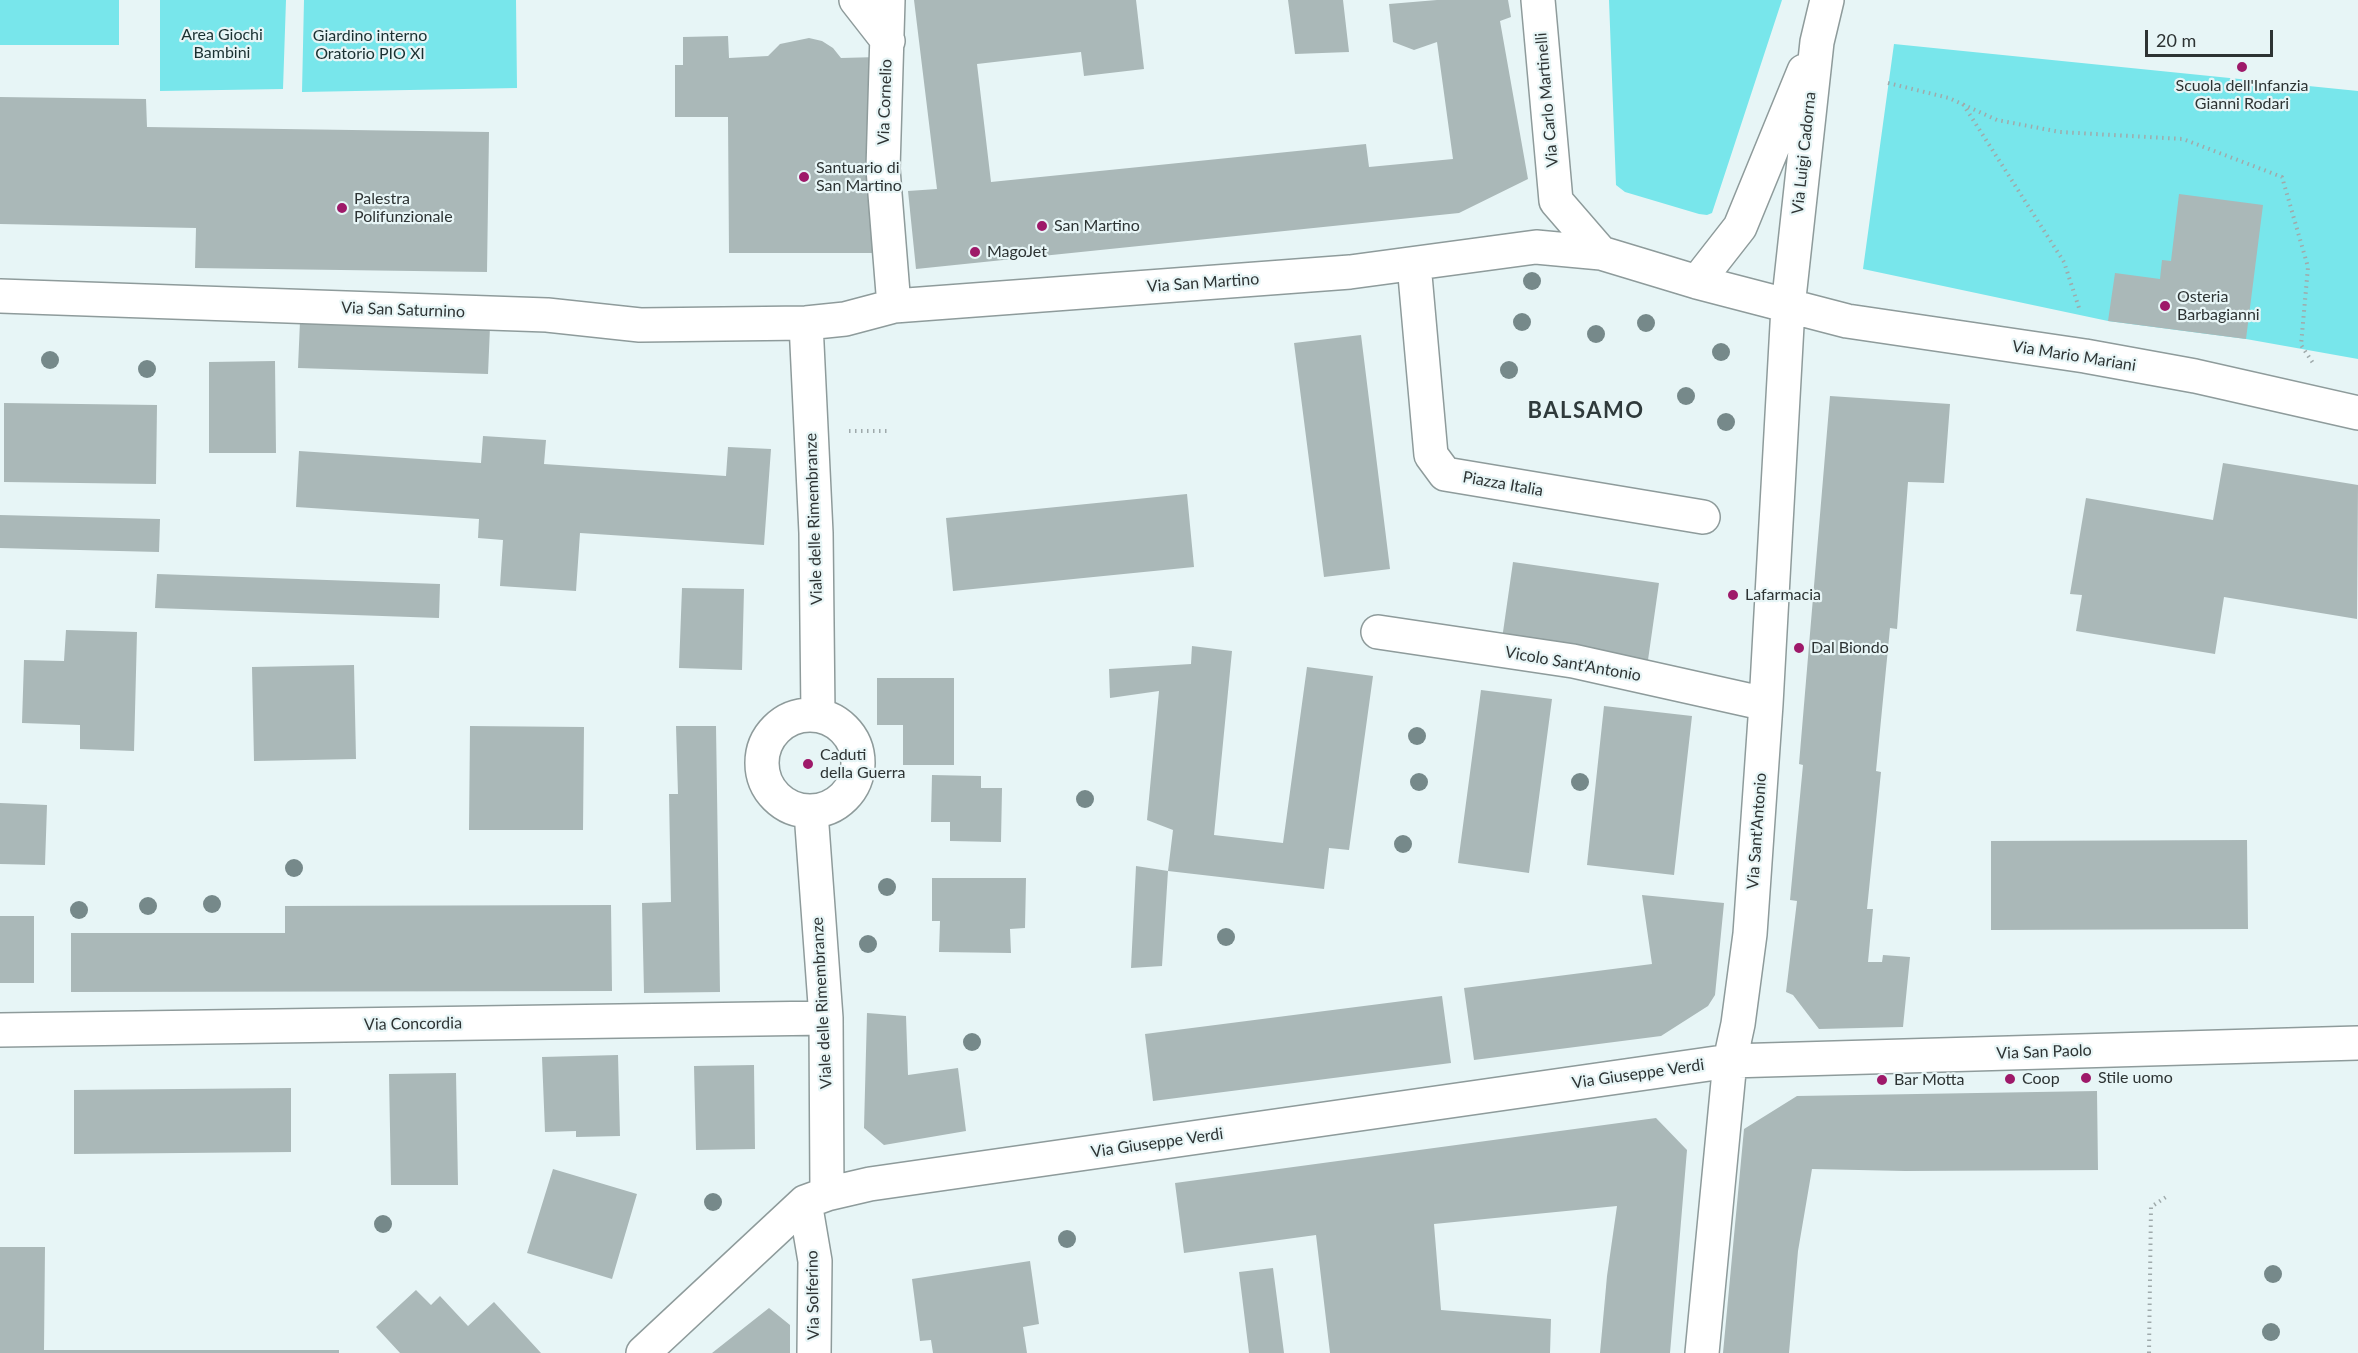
<!DOCTYPE html>
<style>
body{margin:0}
#map{position:relative;width:2358px;height:1353px;overflow:hidden;background:#e7f5f6;font-family:Lato,sans-serif}
canvas{display:block}
.scale{position:absolute;left:2145px;top:30px;width:128px;height:27px;box-sizing:border-box;border:3px solid #2d3333;border-top:0;padding-left:8px;font-size:18px;line-height:21px;white-space:nowrap;color:#2d3333;-webkit-text-stroke:4px #e7f5f6;paint-order:stroke}
</style>
<div id="map">
<canvas width="2358" height="1353"></canvas>
<div class="scale">20 m</div>
</div>
<script>
const c = document.querySelector('canvas').getContext('2d');
c.lineJoin = 'round';
function fillPath(path, color) { c.fillStyle = color; c.fill(path, 'evenodd'); }
function stroke(path, color, width, dash) { c.strokeStyle = color; c.lineWidth = width; c.lineCap = dash ? 'butt' : 'round'; c.setLineDash(dash || []); c.stroke(path); }
function label(font, color, halo, rows, align = 'center') {
  c.font = font + ' Lato,sans-serif'; c.lineWidth = 4.5; c.setLineDash([]); c.textBaseline = 'middle'; c.strokeStyle = halo; c.fillStyle = color; for (const [text, x, y, turn = 0] of rows) {
    c.save(); c.translate(x, y); c.rotate((+turn || 0) * Math.PI / 180); c.textAlign = isNaN(turn) ? turn : align; if (halo) c.strokeText(text, 0, 0); c.fillText(text, 0, 0); c.restore();
  }
}
const green = new Path2D(`
 M0,0h119v45h-119z
 M160,0h126l-3,89 -123,2z
 M304,0h212l1,88 -215,4z
 M1609,0h173l-70,213 -5,2 -8,-1 -74,-22 -9,-7z
 M1894,44l464,47v268l-112,-20 -138,-18 -245,-52z`);
const building = new Path2D(`
 M914,0h222l8,69 -60,7 -3,-24 -104,12 14,118 375,-38 3,23 84,-8 -16,-117 -23,8 -21,-8 -4,-38 48,-4h71l3,17 -11,4 28,158 -69,34 -543,56 -8,-78 29,-2z
 M1288,0h55l6,52 -54,2z
 M728,36l1,22 39,-2 12,-12 29,-6 13,3 11,7 8,10 37,-1 3,196h-152l-1,-136h-53v-52h8v-28z
 M0,97l146,2 1,28 342,5 -2,140 -292,-4 1,-40 -196,-4z
 M2179,194l84,11 -17,134 -138,-18 7,-48 45,6 2,-19 9,1z
 M300,321l190,6 -2,47 -190,-6z
 M1361,335l29,234 -66,8 -30,-234z
 M275,361l1,92h-67v-91z
 M1830,396l120,8 -6,79 -36,-1 -11,147 -7,-1 -14,143 5,1 -14,137h6l-5,53h14l1,-7 27,2 -7,70 -84,2 -26,-34 -7,-3 11,-91 -7,-1 13,-135 -4,-1z
 M4,403l153,2 -1,79 -152,-2z
 M483,436l63,4 -2,24 182,12 2,-29 43,2 -7,96 -184,-12 -4,58 -76,-5 3,-46 -25,-2 1,-19 -183,-12 3,-56 182,12z
 M2223,463l135,22 -1,134 -133,-22 -9,57 -139,-23 6,-36 -12,-1 16,-96 127,22z
 M1187,494l7,73 -241,24 -7,-73z
 M0,515l160,4 -1,33 -159,-4z
 M1513,562l146,21 -11,77 -146,-21z
 M157,574l283,10 -1,34 -284,-10z
 M682,588l62,1 -2,81 -63,-2z
 M66,630l71,2 -3,119 -54,-2v-24l-58,-2 2,-63 40,1z
 M1192,646l40,5 -18,184 69,8 24,-176 66,9 -24,174 -20,-2 -5,41 -156,-18 5,-41 -26,-10 12,-129 -49,7 -1,-29 82,-5z
 M354,665l2,94 -102,2 -2,-94z
 M877,678h77v87h-51v-40h-26z
 M1481,690l71,9 -23,174 -71,-10z
 M1604,706l88,10 -18,159 -87,-10z
 M470,726l114,1 -1,103h-114z
 M676,726h40l4,266 -76,1 -2,-90 29,-1 -2,-108h9z
 M932,775l49,1v12h21l-1,54 -51,-1v-19h-19z
 M0,803l47,2 -2,60 -45,-1z
 M2247,840l1,89 -257,1v-89z
 M1136,866l32,5 -6,95 -31,2z
 M932,878h94l-1,50 -15,1 1,24 -72,-1 1,-31h-8z
 M1642,895l82,8 -9,92 -7,11 -47,30 -187,24 -10,-72 188,-24z
 M611,905l1,86 -541,1v-59h214v-27z
 M0,916h34v67h-34z
 M1442,996l9,67 -298,38 -8,-67z
 M867,1013l39,3 2,59 50,-7 8,63 -82,14 -20,-17z
 M618,1055l2,81 -44,1v-6l-31,1 -3,-75z
 M754,1065l1,84 -59,1 -2,-84z
 M456,1073l2,112h-67l-2,-111z
 M291,1088v64l-217,2v-64z
 M2097,1091l1,79 -193,1 -93,-2 -14,82 -9,102h-66l21,-224 53,-33z
 M1656,1118l31,32 -17,203h-70l7,-77 10,-70 -183,18 7,86 110,9 -1,34h-220l-14,-118 -132,18 -9,-70z
 M553,1169l84,25 -25,85 -85,-26z
 M0,1247h45l-1,103h295v3h-339z
 M1030,1261l9,63 -16,3 4,26h-94l-2,-13 -11,1 -8,-62z
 M1273,1268l11,85h-35l-10,-81z
 M416,1290l15,15 9,-9 28,30 26,-24 47,51h-141l-24,-26z
 M769,1308l21,17v28h-78z`);
const path = new Path2D(`
 M1888,83l61,15 48,22 63,12 123,7 99,38 26,90 -7,78 12,18
 M1963,104l101,158 16,49
 M849,431h38
 M2149,1353l2,-146 18,-12`);
const minor = new Path2D(`
 M856,0l32,41
 M888,0l-5,169 11,137
 M1538,0l18,201 45,52
 M1414,264l17,191 14,19 258,43
 M1697,282l43,-55 64,-156
 M0,296l547,19 93,10 166,-2 39,-4 49,-13 456,-34 186,-25 65,6 96,29 150,39 238,35 110,20 163,37
 M806,323l10,210 2,182
 M1378,632l195,29 193,43
 M762 763a48 48 0 1 1 96 0a48 48 0 1 1-96 0Z
 M811,812l15,206 1,176
 M0,1030l826,-12
 M805,1202l10,59 -1,92
 M643,1353l162,-151 22,-8 43,-10 860,-123 628,-18
 M1702,1353l28,-292 8,-37 12,-90 16,-230 22,-397 29,-265 10,-42`);
const trees = [
 [1532,281],
 [1522,322],
 [1646,323],
 [1596,334],
 [1721,352],
 [50,360],
 [147,369],
 [1509,370],
 [1686,396],
 [1726,422],
 [1417,736],
 [1419,782],
 [1580,782],
 [1085,799],
 [1403,844],
 [294,868],
 [887,887],
 [212,904],
 [148,906],
 [79,910],
 [1226,937],
 [868,944],
 [972,1042],
 [713,1202],
 [383,1224],
 [1067,1239],
 [2273,1274],
 [2271,1332]
];
const markers = [
 [2242,67,6,"#9e1969"],
 [804,177,6,"#9e1969"],
 [342,208,6,"#9e1969"],
 [1042,226,6,"#9e1969"],
 [975,252,6,"#9e1969"],
 [2165,306,6,"#9e1969"],
 [1733,595,6,"#9e1969"],
 [1799,648,6,"#9e1969"],
 [808,764,6,"#9e1969"],
 [2086,1078,6,"#9e1969"],
 [2010,1079,6,"#9e1969"],
 [1882,1080,6,"#9e1969"]
];
const parkNames = [
 ["Area Giochi",222,35],
 ["Bambini",222,53],
 ["Giardino interno",370,36],
 ["Oratorio PIO XI",370,54]
];
const poiNames = [
 ["Scuola dell'Infanzia",2242,86,"center"],
 ["Gianni Rodari",2242,104,"center"],
 ["Santuario di",816,168],
 ["San Martino",816,186],
 ["Palestra",354,199],
 ["Polifunzionale",354,217],
 ["San Martino",1054,226],
 ["MagoJet",987,252],
 ["Osteria",2177,297],
 ["Barbagianni",2177,315],
 ["Lafarmacia",1745,595],
 ["Dal Biondo",1811,648],
 ["Caduti",820,755],
 ["della Guerra",820,773],
 ["Stile uomo",2098,1078],
 ["Coop",2022,1079],
 ["Bar Motta",1894,1080]
];
const streetNames = [
 ["Via Carlo Martinelli",1547,100,-95],
 ["Via Cornelio",885,102,-88],
 ["Via Luigi Cadorna",1804,153,-84],
 ["Via San Martino",1203,283,-4],
 ["Via San Saturnino",403,310,2],
 ["Via Mario Mariani",2074,356,9],
 ["Piazza Italia",1503,484,10],
 ["Viale delle Rimembranze",814,519,-92],
 ["Vicolo Sant'Antonio",1573,664,10],
 ["Via Sant'Antonio",1757,831,-86],
 ["Viale delle Rimembranze",822,1003,-93],
 ["Via Concordia",413,1024,-1],
 ["Via San Paolo",2044,1052,-2],
 ["Via Giuseppe Verdi",1638,1074,-8],
 ["Via Giuseppe Verdi",1157,1143,-8],
 ["Via Solferino",813,1295,-91]
];
const districtNames = [
 ["BALSAMO",1586,411]
];
fillPath(green, '#78e6eb');
fillPath(building, '#aab8b8');
stroke(minor, '#8e9b9b', 36);
stroke(path, '#9faaab', 4, [1.5, 4.5]);
stroke(minor, '#fff', 33);
c.fillStyle = '#76898a';
for (const [x, y] of trees) { c.beginPath(); c.arc(x, y, 9, 0, 2 * Math.PI); c.fill(); }
for (const [x, y, r, color] of markers) { const dot = new Path2D(); dot.arc(x, y, r, 0, 2 * Math.PI); c.fillStyle = color; c.fill(dot); stroke(dot, '#e7f5f6', 2); }
label('16px', '#1a3031', '#e7f5f6', parkNames);
label('16px', '#2d3333', '#e7f5f6', poiNames, 'left');
label('16px', '#2d3333', '#e7f5f6', streetNames);
c.letterSpacing = '1.5px';
label('bold 22px', '#2f3a3b', '#e7f5f6', districtNames);
c.letterSpacing = '0px';
</script>
